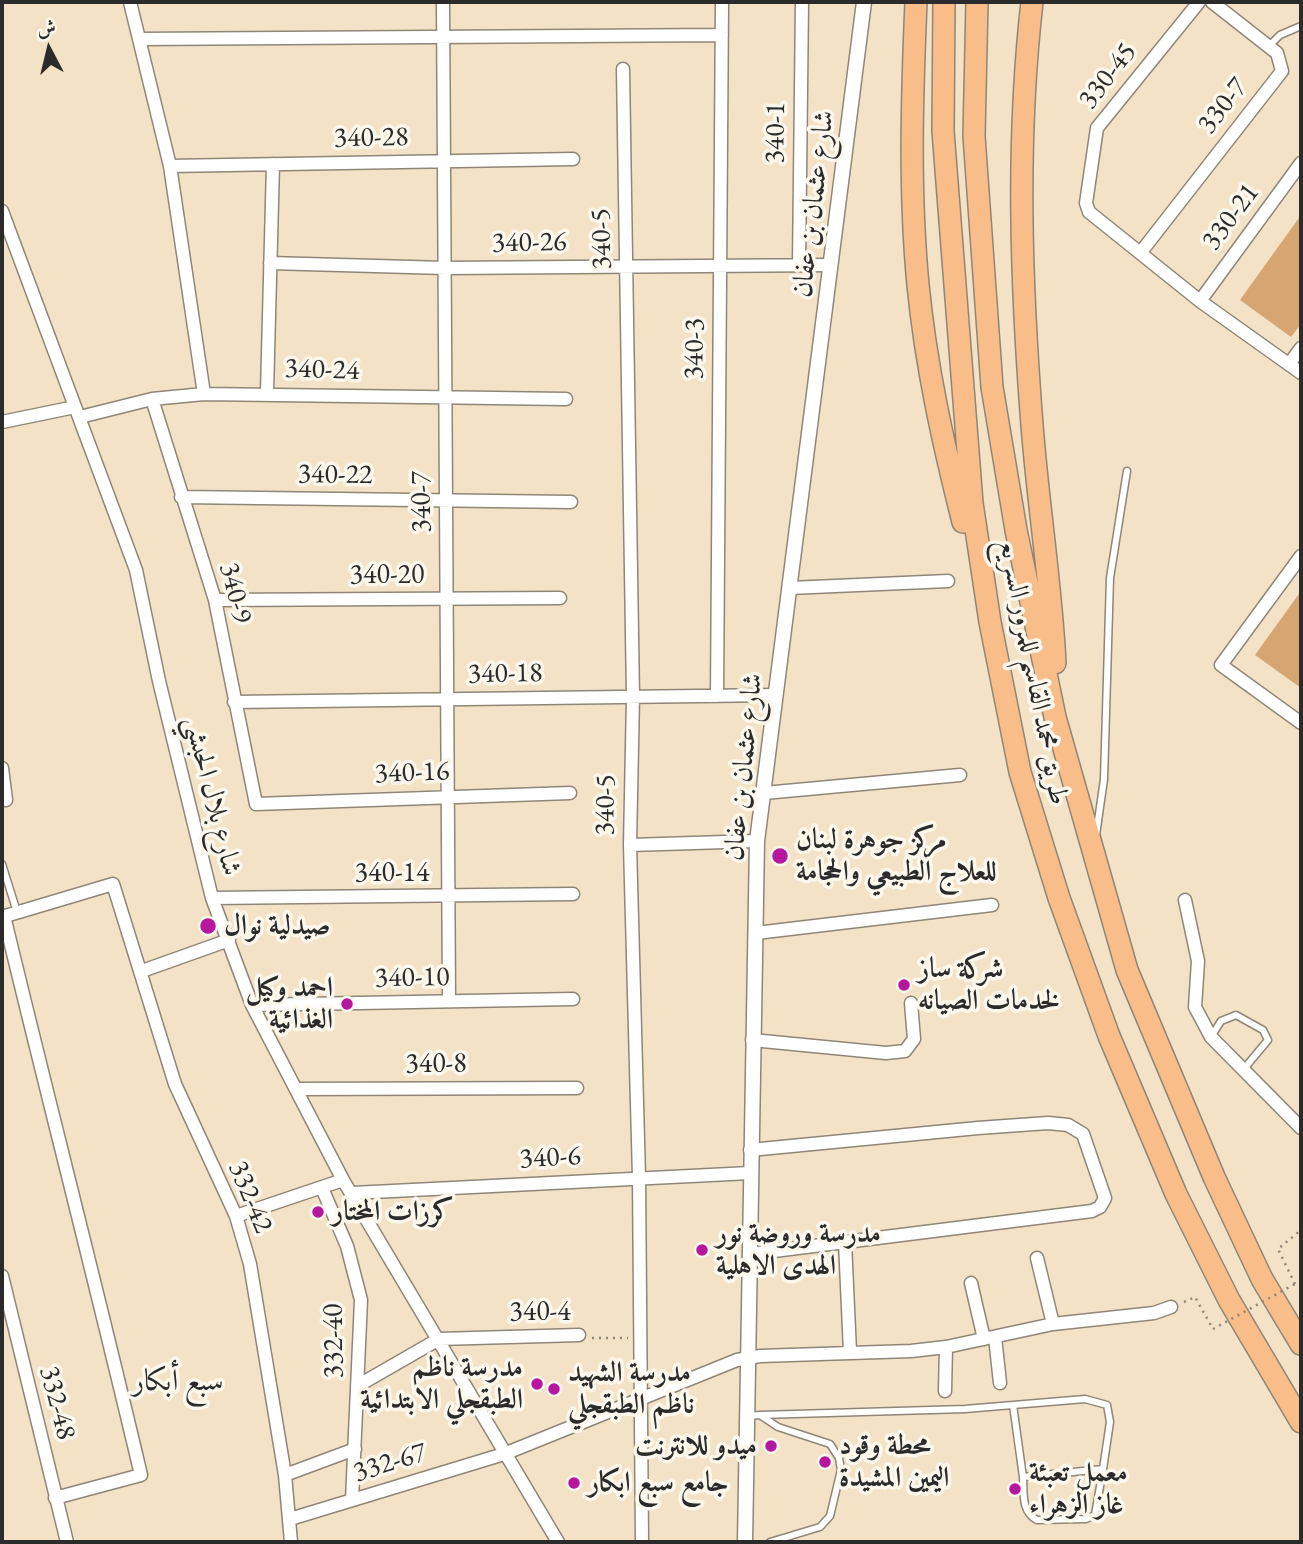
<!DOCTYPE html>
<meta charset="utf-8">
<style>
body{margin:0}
#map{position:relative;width:1303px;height:1544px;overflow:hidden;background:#f3e2c6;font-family:"EB Garamond",Amiri,serif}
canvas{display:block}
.frame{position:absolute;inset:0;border:4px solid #2b2b2b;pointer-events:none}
.north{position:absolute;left:14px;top:14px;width:70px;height:70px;-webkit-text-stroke:5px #fbf7ec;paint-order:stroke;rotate:353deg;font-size:19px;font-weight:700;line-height:28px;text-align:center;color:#2b2b2b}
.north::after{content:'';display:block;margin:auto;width:24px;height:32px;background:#2b2b2b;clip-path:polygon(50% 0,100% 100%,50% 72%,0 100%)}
</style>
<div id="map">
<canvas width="1303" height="1544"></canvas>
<div class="frame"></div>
<div class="north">ش</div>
</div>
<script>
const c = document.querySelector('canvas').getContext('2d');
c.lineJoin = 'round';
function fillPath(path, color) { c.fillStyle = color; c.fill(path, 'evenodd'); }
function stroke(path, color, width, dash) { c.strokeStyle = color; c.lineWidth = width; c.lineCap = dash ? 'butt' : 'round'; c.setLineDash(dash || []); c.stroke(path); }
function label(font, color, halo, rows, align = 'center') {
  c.font = font + ' "EB Garamond",Amiri,serif'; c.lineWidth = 7; c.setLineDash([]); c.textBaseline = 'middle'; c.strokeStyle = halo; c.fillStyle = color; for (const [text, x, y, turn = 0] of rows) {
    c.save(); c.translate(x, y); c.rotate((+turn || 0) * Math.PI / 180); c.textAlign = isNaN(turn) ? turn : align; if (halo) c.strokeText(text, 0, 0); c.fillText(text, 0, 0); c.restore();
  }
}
const building = new Path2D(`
 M1301,215v109l-10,13 -51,-37z
 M1301,591v97l-46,-33z`);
const path = new Path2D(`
 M1295,1284l-17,-35 23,-19
 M1184,1302l11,-5 18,32
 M592,1338h36`);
const service = new Path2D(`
 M1269,46l11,-11 21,-9
 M1096,835l8,-56 6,-201 17,-107
 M2,864l15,48
 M1211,1037l10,-16 15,-6 27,15 5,10 -25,30
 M760,1415l205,-6 120,-10 22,6 3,17 -7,47 -80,8 -10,-72
 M747,1416l13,-1 18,12 52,17 9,14 2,12 -11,46 -10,11 -50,15
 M1023,1477c1,16 -2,35 14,43l49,-1 9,-4 8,-46`);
const minor = new Path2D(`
 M130,2l40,164 34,228
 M443,2l6,999
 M1199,2l-102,126 -11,75 3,9 111,89 101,72
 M139,39l583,-4
 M623,69l10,628 -3,148 9,332 3,365
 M170,166l403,-7
 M2,211l134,359 23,111 53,217 40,107 91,175 215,362
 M1141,252l141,-181 -5,-18 -65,-51
 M270,263l175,5 386,-3
 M799,264l3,-262
 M1200,301l101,-138
 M1289,364l12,-16
 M267,392l6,-228
 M152,399l63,201 41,204 314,-11
 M80,417l72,-18 52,-5 362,5
 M2,422l73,-15
 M181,497l390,5
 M1301,556l-80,109 80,58
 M790,588l158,-7
 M215,600l345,-2
 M717,696l5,-694
 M234,702l542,-7
 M2,768l4,32
 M764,793l196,-18
 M630,845l127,-4
 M212,898l361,-4
 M1185,900l13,61 -3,46 16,30 90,91
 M4,916c45,187 93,372 137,559l-86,23
 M2,917l111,-33 62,200 61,132 14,48 35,211 6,67
 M756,933l236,-28
 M142,971l87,-31
 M252,1005l321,-6
 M752,1040l134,13 19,-2 9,-12 -3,-36
 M296,1089l281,-1
 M322,1188l25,58 14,54 -9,200
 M353,1193l397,-20
 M236,1216l107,-36
 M845,1242l5,110
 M750,1254l342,-43 8,-4 5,-9 -22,-64 -15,-9 -20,-2 -70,5 -228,22
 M1037,1258l16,66
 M2,1276l65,266
 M971,1283l13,56
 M995,1337l5,46
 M359,1385l80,-46 140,-4
 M945,1391l1,-44
 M285,1475l70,-26
 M290,1519l214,-65 233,-94 23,-4 151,-5 35,-4 107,-23 101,-11 17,-6`);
const tertiary = new Path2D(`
 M745,1542l12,-701 107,-839`);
const motorway = new Path2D(`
 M916,2c-4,94 -7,189 2,283 8,81 25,158 45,237
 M944,2l-1,129 29,372 18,119 30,150 39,126 50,138 67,158 53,106 72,122
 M977,2l-3,134 18,251 24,143 39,187 72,253 87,207 48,102 39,65
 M1032,2c-16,140 -11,282 0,423 6,79 19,158 23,238`);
const pathBridge = new Path2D(`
 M1213,1329l82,-45`);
const markers = [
 [780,856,9,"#b5179e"],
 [208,926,9,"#b5179e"],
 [904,985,7,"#b5179e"],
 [347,1004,7,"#b5179e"],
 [318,1212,7,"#b5179e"],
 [702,1250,7,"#b5179e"],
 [537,1384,7,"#b5179e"],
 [554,1389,7,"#b5179e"],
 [771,1446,7,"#b5179e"],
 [825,1462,7,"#b5179e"],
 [574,1483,7,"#b5179e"],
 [1015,1489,7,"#b5179e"]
];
const streetNames = [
 ["330-45",1108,76,-52],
 ["330-7",1223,106,-52],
 ["340-1",776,133,-89],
 ["340-28",371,138,-1],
 ["شارع عثمان بن عفان",814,204,-83],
 ["330-21",1231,217,-53],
 ["340-5",602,239,-91],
 ["340-26",529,243,-1],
 ["340-3",695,349,-89],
 ["340-24",322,370,2],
 ["340-22",335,475,1],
 ["340-7",422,502,-90],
 ["340-20",387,575],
 ["340-9",235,593,76],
 ["طريق محمد القاسم للمرور السريع",1033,672,79],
 ["340-18",505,674,-1],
 ["شارع عثمان بن عفان",744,767,-84],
 ["340-16",412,773,-2],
 ["شارع بلال الحبشي",212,796,76],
 ["340-5",606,805,-89],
 ["340-14",392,873],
 ["340-10",412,978,-1],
 ["340-8",436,1064],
 ["340-6",550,1158,-3],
 ["332-42",250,1197,68],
 ["340-4",540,1312],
 ["332-40",334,1341,-90],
 ["332-48",57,1403,76],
 ["332-67",390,1463,-17]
];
const poiNames = [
 ["مركز جوهرة لبنان",796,840],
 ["للعلاج الطبيعي والحجامة",796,872],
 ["صيدلية نوال",224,926],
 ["شركة ساز",918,969],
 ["لخدمات الصيانه",918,1001],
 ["احمد وكيل",333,988,"right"],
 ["الغذائية",333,1020,"right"],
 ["كرزات المختار",332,1212],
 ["مدرسة وروضة نور",716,1234],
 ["الهدى الاهلية",716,1266],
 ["مدرسة ناظم",523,1368,"right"],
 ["الطبقجلي الابتدائية",523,1400,"right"],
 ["مدرسة الشهيد",568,1373],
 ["ناظم الطبقجلي",568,1405],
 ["ميدو للانترنت",757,1446,"right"],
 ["محطة وقود",839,1446],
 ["اليمين المشيدة",839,1478],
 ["معمل تعبئة",1029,1473],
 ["غاز الزهراء",1029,1505],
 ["جامع سبع ابكار",588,1483]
];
const neighbourhoodNames = [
 ["سبع أبكار",178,1382]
];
fillPath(building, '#d7a572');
stroke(service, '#8f8678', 9);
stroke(minor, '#8f8678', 15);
stroke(tertiary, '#8f8678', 17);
stroke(motorway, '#8f8678', 24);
stroke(path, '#8f8678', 2.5, [2, 5]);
stroke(service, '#fff', 6);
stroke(minor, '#fff', 12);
stroke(tertiary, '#fff', 14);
stroke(motorway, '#f8bd89', 21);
stroke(pathBridge, '#8f8678', 2.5, [2, 5]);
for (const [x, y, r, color] of markers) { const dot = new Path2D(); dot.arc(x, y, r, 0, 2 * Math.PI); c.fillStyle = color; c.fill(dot); stroke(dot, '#fbf7ec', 2.5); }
label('28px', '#2b2b2b', '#fbf7ec', streetNames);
label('bold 28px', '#2b2b2b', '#fbf7ec', poiNames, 'left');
label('30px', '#2b2b2b', '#fbf7ec', neighbourhoodNames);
</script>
